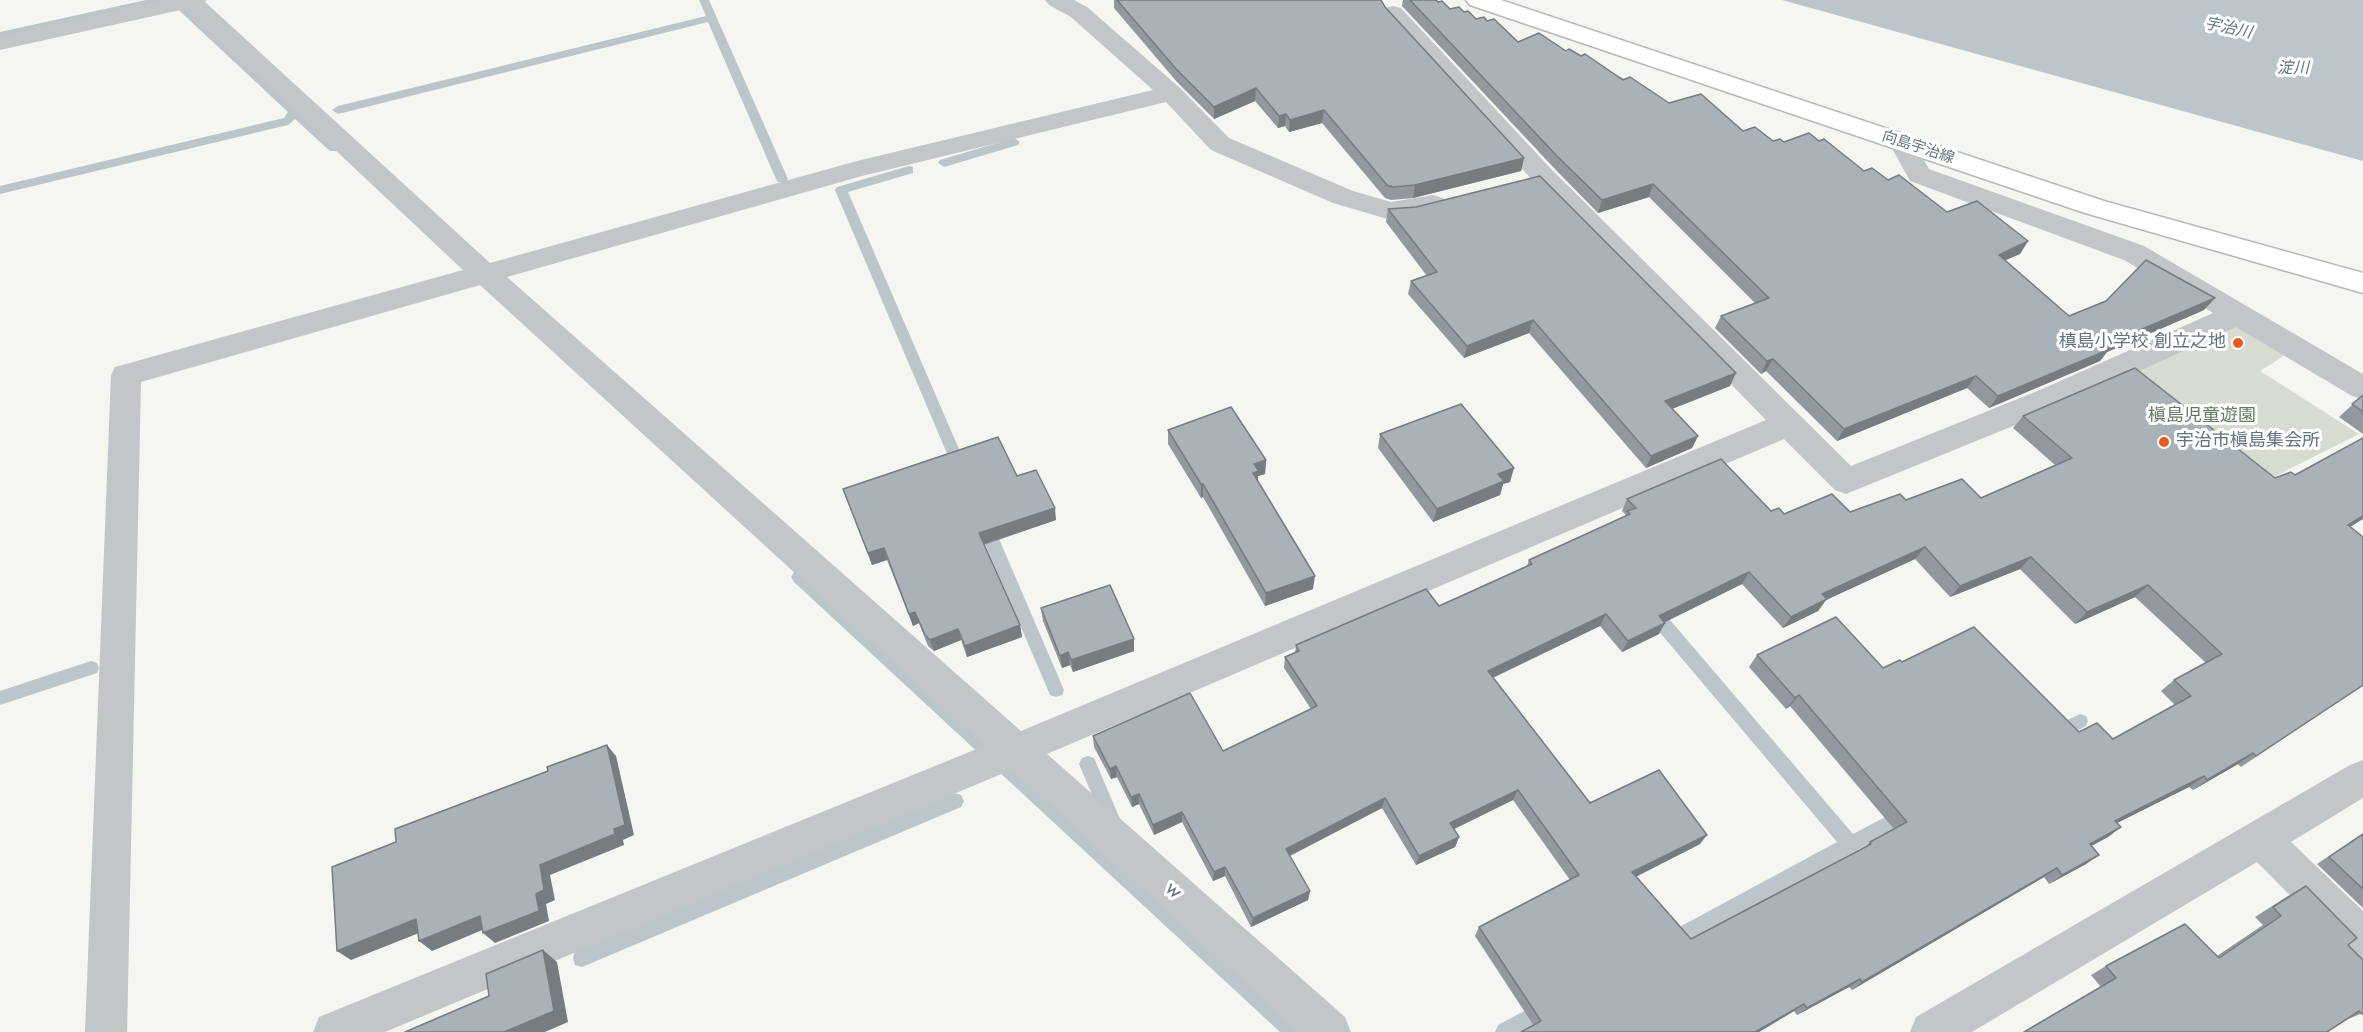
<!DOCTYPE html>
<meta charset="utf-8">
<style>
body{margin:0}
canvas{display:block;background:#f5f5f1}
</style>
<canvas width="2363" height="1032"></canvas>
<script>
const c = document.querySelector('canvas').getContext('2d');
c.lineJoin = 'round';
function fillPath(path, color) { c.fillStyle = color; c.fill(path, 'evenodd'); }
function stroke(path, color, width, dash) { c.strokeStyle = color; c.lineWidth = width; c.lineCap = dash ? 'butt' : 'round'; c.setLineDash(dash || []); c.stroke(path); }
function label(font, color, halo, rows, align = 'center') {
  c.font = font + ' Jost,"Noto Sans JP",sans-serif'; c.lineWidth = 6; c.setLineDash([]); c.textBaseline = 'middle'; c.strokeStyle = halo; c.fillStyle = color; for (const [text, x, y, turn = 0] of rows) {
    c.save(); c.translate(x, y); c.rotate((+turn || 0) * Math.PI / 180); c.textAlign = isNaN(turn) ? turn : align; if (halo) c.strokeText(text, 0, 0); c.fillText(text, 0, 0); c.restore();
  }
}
const green = new Path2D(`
 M2237,320l53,32 -30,19 99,63 -157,79 -142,-116z`);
const water = new Path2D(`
 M1782,0h581v161z`);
const stream = new Path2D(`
 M146,0h19l-5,3 -160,35v-6z
 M168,0h11l159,145v6h-8l-35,-32 -7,6 -288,69v-8l284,-68 4,-6z
 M699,0h10l79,179 -2,3h-8l-2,-3 -68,-157 -370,92 -6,-4 6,-4 368,-90z
 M1014,138l6,4 -2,3 -74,22 -6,-4 2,-3z
 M909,166l4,1v6l-65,19 120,278 -2,4h-10l-2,-4 -119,-280 2,-3z
 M985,519l5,2 3,4 71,165 -2,5 -6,2 -6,-2 -2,-5 -71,-165 3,-4z
 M799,571l5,1 497,453 3,7h-24l-486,-450 -3,-5 3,-5z
 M1652,604l6,2 195,228 55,-29 6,2 3,6 -3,6 -246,134 -7,-2 -2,-7 2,-7 176,-95 -191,-226 -2,-5 2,-5z
 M91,661l6,2 2,5 -2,5 -97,32v-14z
 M2080,714l6,2 2,5 -2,5 -33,17 -6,-3 -2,-5 2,-5z
 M1088,756l6,2 26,61 -3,6 -6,2 -6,-2 -26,-61 3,-6z
 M955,793l6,2 3,6 -3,6 -379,160 -7,-2 -2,-7 2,-7z
 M1547,999l7,3 3,7 -3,7 -30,16h-29l3,-7z`);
const minor = new Path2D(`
 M163,0h44l-2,2 285,261 367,-102 296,-71 -82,-73 -22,-12 -4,-5h29l13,7 93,81 49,50 124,53 38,11 42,-7 10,3 4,6 -4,6 -52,10 -58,-17 -122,-53 -45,-48 -304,74 -355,101 514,454 745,-311 -232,-238 -149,-164 -4,-5 4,-5 8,-2 8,2 151,162 299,296 189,-76 173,-77 -89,-53 -214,-79 -21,-38 4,-6 9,-2 9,2 18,32 215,77 219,128v25l-11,-3 -116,-69 -174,79 -216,88 -11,-4 -51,-51 -737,315 298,263 6,15h-53l-287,-262 -626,262h-72l6,-15 665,-271 -504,-461 -339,97 -14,650h-42l26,-657 4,-8 11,-3 337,-94 -278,-261 -185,41v-14z
 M2363,760v38l-72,44 72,69v49l-15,-6 -91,-92 -285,170h-62l6,-15 434,-252z`);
const major = new Path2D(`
 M1466,0h35l603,201 259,72v20l-278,-80 -615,-208z`);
const wall = new Path2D(`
 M1114,0h267l4,7 139,151 -3,13 -108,27 -22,2 -6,-2 -63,-75 -33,9 -4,-6 -7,2 -23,-27 -41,18 -37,-37 -63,-74z
 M1403,0h33l14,9 14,3 12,7 11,2 31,21 48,9 15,5 88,47 104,38h46l45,30 24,9 59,32 81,29 -8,13 -15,6 64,56 135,-6 -97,42 -7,9 -111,47 -22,-20 -130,53 -71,-70 -5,3 -46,-46 6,-12 34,-13 -106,-106 -51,16 -44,-45 -152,-162z
 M1388,209l342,177 -58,23 26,27 -6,12 -46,20 -117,-135 -65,25 -56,-64 3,-13 16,-5 -41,-54z
 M2363,395v39l-24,-17z
 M2023,416l252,62 76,49 12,158 -122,82 -3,-3 -45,26 -4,-3 -72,36 4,4 -13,10 -17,9 8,9 -13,9 -37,20 -5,-7 -192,113 -3,-3 -52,28 -3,-4 -35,21h-238l13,-6 -59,-90 4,-9 91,-47 -57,-80 -59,29 5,8 -4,10 -39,18 -34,-57 -92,48 20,35 -2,9 -57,27 -26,-51 -12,5 -31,-59 -28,13 -15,-31 -7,3 -15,-30 -6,2 -17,-32 -1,-11 130,15 88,-42 -27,-41 1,-11 10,-4 1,-8 143,-39 88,-40 2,-6 96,-43 1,-2 -4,-4 5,-12 144,12 13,3 66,-2 56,-12 75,-2 74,-33 -42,-37zM1915,559l35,38 70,-28 55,55 60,-27 71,66 -32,17 -13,11 14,14 -62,34 -34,-7 -177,-70 -19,6 -126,-13 -8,12 37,42 4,-3 104,123 -24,13 -7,7 -172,90 -55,-63 64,-32 -110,-41 -97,-125 107,-52 22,26 37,-18 6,-12 77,-38 41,44 35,-17 8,-11z
 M1168,430l98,30 -1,14 -7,2v6l55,107 -48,17 -62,-109 -2,1 -33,-54z
 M1380,434l130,48 -7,2 -3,11 -67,27 -55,-74z
 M1017,476l39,44 -72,25 36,80 2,12 -55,20 -6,-17 -27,11 -6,-5 -9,-23 -6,3 -26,-66 -15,5 -29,-76z
 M1041,608l93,43 -61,21 -3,-7 -8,3 -19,-47z
 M2363,833v75l-46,-44z
 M2306,886l42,59 15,68 -20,8 -242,-34 -10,-12 15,-9 111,-10 46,-31 -8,-8 33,-21z`);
const shadedWall = new Path2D(`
 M1256,88l-1,13 -41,18v-12z
 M1324,110l-2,13 -33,9 1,-12z
 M1286,114l-1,12 -7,2 1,-12z
 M1524,158l-3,13 -108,27 2,-13z
 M1653,184l-4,13 -51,16 4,-13z
 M2028,241l-8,13 -30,13 9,-12z
 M2215,298l-11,12 -97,42 -7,9 -111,47 9,-12 107,-51z
 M1533,320l-4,13 -65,25 3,-12z
 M1773,359l-7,12 -5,3 6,-13z
 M1736,373l-6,13 -71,28 6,-13z
 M1976,376l-9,12 -130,53 7,-12z
 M1698,436l-6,12 -46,20 5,-12z
 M1266,460l-1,14 -7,2v9l-6,2 2,-23z
 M1514,468l-4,14 -7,2 -3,11 -67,27 4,-13 61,-35z
 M1201,484h2v13l-2,1z
 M1055,508l1,12 -75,25 -2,-12z
 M2363,516v3l-29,18 14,-12z
 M1925,547l-10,12 -89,41 -8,11 -35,17 8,-11 31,-23z
 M884,548l3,12 -15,5 -4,-12z
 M2031,557l-11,12 -70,28 10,-11z
 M1749,572l-7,12 -89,44 6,-12z
 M1315,576l-2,13 -48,17 1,-13z
 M2148,585l-13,12 -60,27 12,-12z
 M915,612l4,11 -6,3 -4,-12z
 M1606,614l-6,12 -117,56 5,-11z
 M1665,623l-6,11 -37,18 6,-11z
 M1020,625l2,12 -55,20 -2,-11z
 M958,629l3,11 -27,11 -4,-11z
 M1134,639v12l-61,21 -2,-12z
 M1068,652l2,13 -8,3 -2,-12z
 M1799,695l-9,11 -4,3 9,-11z
 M607,745l9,11 18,79 -11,5 1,5 -74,30 5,25 -9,4 3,17 -54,22 -12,-10 53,-39 4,-29 74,-36z
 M2253,753l-15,11 -45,26 14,-10z
 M1116,766l1,11 -6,2 -1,-10z
 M2204,776l-15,11 -88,44 14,-10z
 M1518,790l-5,10 -67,33 4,-10z
 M1139,794v10l-7,3 -1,-10z
 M1385,798l-3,10 -97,50 1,-9z
 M1182,812v10l-28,13 -1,-10z
 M2121,827l-13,10 -32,17 14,-10z
 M1707,835l-7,9 -74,38 6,-10z
 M1459,837l-4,10 -39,18 3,-9z
 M2099,855l-13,9 -37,20 13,-9z
 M1225,867v9l-12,5 1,-9z
 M2057,868l-13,9 -192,113 10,-8z
 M1310,891l-2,9 -57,27 2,-9z
 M480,916l12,10 -60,25 -13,-10z
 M416,919l13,10 -78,31 -14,-9z
 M543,950l14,12 11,60 -23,10h-41z
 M1860,979l-11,8 -52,28 10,-7z
 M1804,1004l-10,7 -35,21h-4z`);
const building = new Path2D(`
 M1117,0h264l4,7 139,151 -109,27 -22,2 -6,-2 -63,-75 -34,10 -4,-6 -7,2 -23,-28 -42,19 -37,-37z
 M1410,0h26l2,2 4,-1 8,8 9,-2 5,5 4,-1 8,8 8,-2 3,4 7,-2 24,23 21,-9 27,18 3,-2 12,7 4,-2 38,26 7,-3 39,26 32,-9 42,37 12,-4 18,14 7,-2 4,3 25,-9 10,8 5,-2 40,32 8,-3 16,12 11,-5 48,37 30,-11 51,40 -29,14 70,61 37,-15 40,-41 69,38 -110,47 5,4 -112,47 -22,-20 -132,53 -71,-70 -6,2 -46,-45 48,-18 -116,-114 -51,16 -45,-44z
 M1540,176l196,197 -71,28 33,35 -47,20 -118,-136 -66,26 -56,-65 26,-9 -49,-63 28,-2z
 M2135,368l140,110 16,-6 4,3 68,-37v78l-15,9 15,12v148l-107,71 -3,-3 -46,27 -3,-4 -89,45 6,6 -31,17 9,11 -37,20 -5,-7 -195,114 -2,-3 -53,29 -3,-4 -49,28h-234l20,-11 -62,-94 100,-52 -61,-85 -68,33 9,14 -40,19 -34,-58 -99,51 24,42 -57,27 -28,-51 -11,5 -32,-60 -29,13 -14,-31 -8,3 -15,-31 -6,3 -17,-33 97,-43 33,58 94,-45 -32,-49 14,-6 -3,-6 130,-56 13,17 93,-42 -3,-4 101,-46 -3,-3 9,-3 -9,-9 94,-40 50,52 8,-3 5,6 48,-20 18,18 50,-18 6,6 56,-21 19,19 91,-40 -49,-42zM1925,547l35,39 71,-29 56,55 61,-27 74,69 -48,26 17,16 -78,43 -16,-16 -18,9 -105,-105 -72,35 -2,-2 -17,8 -47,-51 -79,38 38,43 4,-3 108,127 -37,20 1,2 -180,95 -59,-67 75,-37 -48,-65 -69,33 -102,-132 118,-57 22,27 37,-18 -6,-7 90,-44 42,45 36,-18 -5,-5z
 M2363,395v17l-11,-8z
 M1461,404l53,64 -16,6 6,7 -67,28 -57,-75z
 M1231,407l35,53 -12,4 5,7 -6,2 62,103 -49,17 -63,-109h-2l-33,-54z
 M998,437l19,39 19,-6 19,38 -76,25 41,92 -55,21 -7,-17 -28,11 -5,-5 -10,-23 -6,2 -25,-66 -16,5 -25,-64z
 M1110,585l24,54 -63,21 -3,-8 -8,4 -19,-48z
 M607,745l18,80 -11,4 1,5 -75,31 4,25 -8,4 3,17 -56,22 -3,-17 -61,25 -3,-22 -79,32 -5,-84 64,-25 -1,-13 153,-58 -1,-4z
 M2363,834v55l-34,-32z
 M2306,886l51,52 -9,7 15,15v53l-1,1 -3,-3 -32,21h-303l92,-54 -10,-12 79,-42 34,34 62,-42 -8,-9z
 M543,950l11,61 -50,21h-99l84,-36 -3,-22z`);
const markers = [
 [2238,343,6,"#e65b20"],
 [2164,442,6,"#e65b20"]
];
const farStreetnames = [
 ["向島宇治線",1918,148,18]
];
const farWaternames = [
 ["宇治川",2228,29,12],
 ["淀川",2293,69]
];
const poiNames = [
 ["槙島小学校 創立之地",2226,343],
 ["宇治市槇島集会所",2176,442,"left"]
];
const parkNames = [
 ["槇島児童遊園",2202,417]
];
const nearStreetnames = [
 ["w",1173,891,42]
];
fillPath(green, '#d6dcd2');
fillPath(water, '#bbc5ca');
fillPath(stream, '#bbc5ca');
stroke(major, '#b5b9bd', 3);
fillPath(minor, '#c2c6c9');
fillPath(major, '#fff');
fillPath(wall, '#92989d');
fillPath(shadedWall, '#777c80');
fillPath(building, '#aab1b7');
stroke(building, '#777c80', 1.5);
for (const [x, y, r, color] of markers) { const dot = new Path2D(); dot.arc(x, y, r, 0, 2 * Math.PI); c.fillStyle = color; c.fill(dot); stroke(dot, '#fff', 2); }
label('15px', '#647383', '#fff', farStreetnames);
label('italic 16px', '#5f7580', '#fff', farWaternames);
label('18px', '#647383', '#fff', poiNames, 'right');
label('18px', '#667a62', '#fff', parkNames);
label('21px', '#647383', '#fff', nearStreetnames);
</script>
